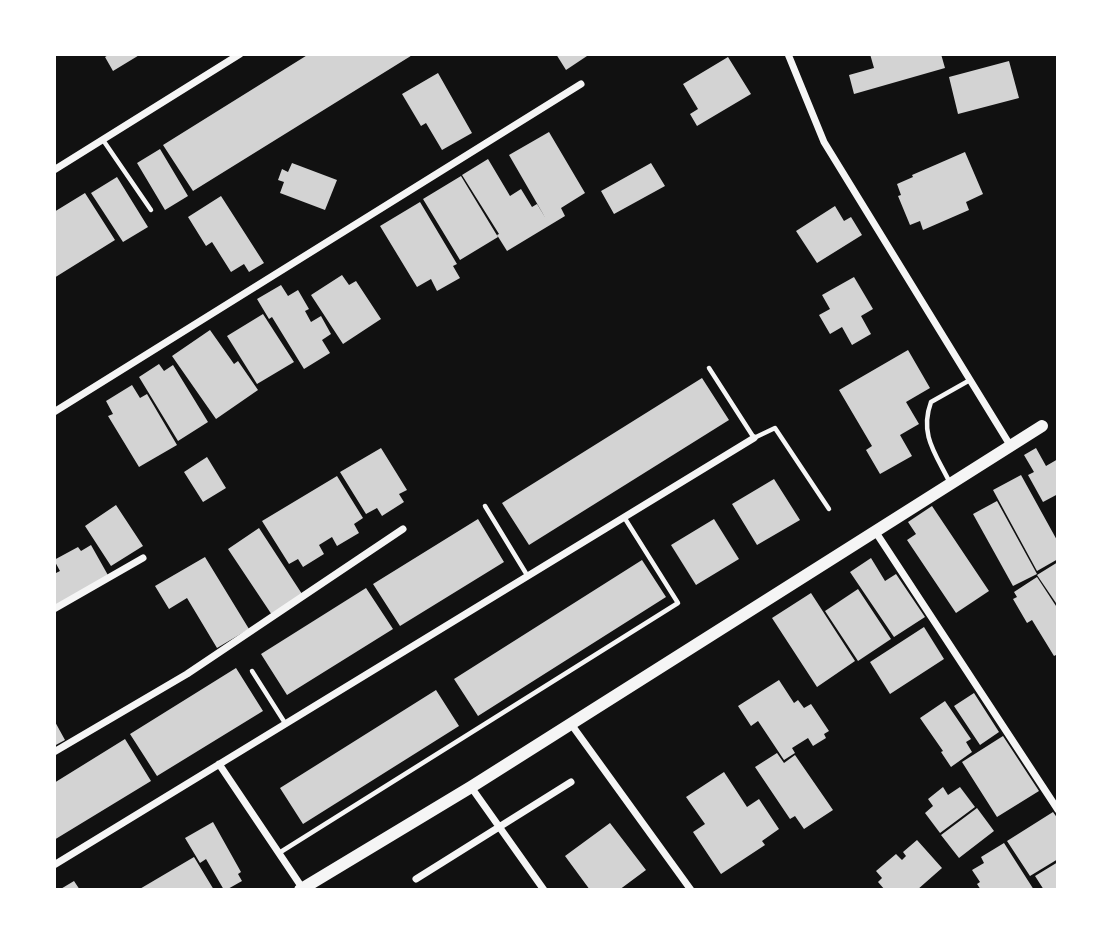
<!DOCTYPE html>
<style>
body{margin:0}
#map{position:relative;width:1112px;height:944px;overflow:hidden;background:#111;font-family:"Roboto Serif",serif}
canvas{display:block}
.frame{position:absolute;inset:0;border:56px solid #fff;pointer-events:none}
</style>
<div id="map">
<canvas width="1112" height="944"></canvas>
<div class="frame"></div>
</div>
<script>
const c = document.querySelector('canvas').getContext('2d');
c.lineJoin = 'round';
function fillPath(path, color) { c.fillStyle = color; c.fill(path, 'evenodd'); }
function stroke(path, color, width, dash) { c.strokeStyle = color; c.lineWidth = width; c.lineCap = dash ? 'butt' : 'round'; c.setLineDash(dash || []); c.stroke(path); }
const building = new Path2D(`
 M110,54h31l-28,17 -8,-14z
 M309,54h105l-221,137 -30,-46z
 M556,54h34l-24,16z
 M870,54h71l4,14 -91,26 -5,-19 25,-7z
 M728,57l23,37 -54,32 -7,-12 8,-5 -15,-25z
 M1009,61l10,37 -61,16 -9,-37z
 M438,73l34,60 -30,17 -16,-27 -5,3 -19,-32z
 M549,132l36,61 -24,15 4,8 -58,35 -10,-16 2,-1 -37,-59 26,-16 22,37 11,-7 11,18 5,-3 9,15 -37,-64z
 M160,149l28,47 -23,14 -28,-47z
 M965,152l18,42 -17,8 3,8 -46,20 -3,-9 -10,4 -12,-29 3,-1 -4,-11 16,-7 -1,-2z
 M292,163l45,17 -12,30 -45,-17 4,-11 -6,-2 4,-11 6,3z
 M651,163l14,23 -51,28 -13,-23z
 M461,176l37,61 -38,23 -37,-61z
 M117,177l31,50 -25,15 -32,-49z
 M85,193l30,47 -61,38v-66z
 M221,196l43,67 -15,9 -5,-8 -13,8 -19,-30 -6,4 -18,-29z
 M420,202l37,62 -4,2 7,12 -23,13 -6,-12 -14,8 -37,-61z
 M835,206l9,15 7,-4 11,18 -45,28 -21,-32z
 M342,275l7,10 7,-4 25,38 -38,25 -32,-49z
 M854,277l19,32 -12,7 10,18 -19,11 -10,-18 -12,7 -11,-19 11,-6 -8,-14z
 M281,285l7,11 10,-6 11,19 -4,2 6,11 10,-6 10,18 -9,6 8,13 -26,16 -32,-52 -3,2 -12,-20z
 M263,314l31,48 -37,22 -30,-48z
 M210,330l24,34 4,-3 20,29 -42,29 -44,-63z
 M908,350l22,38 -24,14 13,22 -19,11 12,21 -32,18 -14,-24 6,-4 -33,-56z
 M159,364l5,7 9,-6 35,57 -30,19 -39,-64z
 M702,378l27,42 -200,125 -27,-42z
 M132,385l8,13 7,-4 30,51 -38,22 -31,-51 5,-2 -7,-13z
 M381,448l26,42 -8,4 5,8 -22,14 -5,-8 -11,6 -26,-42z
 M1036,448l10,18 12,-7v35l-15,8 -15,-27 6,-3 -10,-17z
 M207,457l19,31 -23,14 -19,-30z
 M1021,475l37,67v17l-21,12 -44,-81z
 M337,476l26,42 -9,6 5,9 -22,13 -5,-9 -13,8 5,9 -21,13 -5,-8 -9,5 -27,-43z
 M774,479l26,41 -43,25 -25,-41z
 M997,501l40,73 -24,12 -40,-72z
 M116,505l27,41 -32,20 -26,-40z
 M932,506l57,85 -33,22 -49,-73 9,-6 -8,-12z
 M478,519l26,43 -104,64 -27,-42z
 M714,519l25,40 -43,26 -25,-40z
 M259,528l43,66 -30,21 -44,-66z
 M91,545l18,32 -55,31v-34l6,-3 -6,-11 24,-13 3,4z
 M205,557l44,72 -32,19 -30,-50 -18,11 -14,-23z
 M871,558l14,23 11,-7 29,43 -31,20 -44,-65z
 M642,560l24,37 -188,119 -24,-37z
 M1058,562v44l-21,-31z
 M1037,577l21,32v45l-4,2 -22,-36 -5,3 -14,-24 4,-2 -3,-5z
 M366,588l27,41 -106,66 -26,-41z
 M858,589l33,50 -33,22 -33,-50z
 M811,593l44,68 -38,26 -45,-69z
 M924,627l20,32 -54,35 -20,-32z
 M236,668l27,43 -106,65 -27,-42z
 M779,680l15,23 4,-3 6,8 7,-4 18,27 -5,3 2,4 -13,8 -5,-8 -16,10 3,5 -11,7 -26,-39 -7,5 -13,-20z
 M436,690l23,36 -156,98 -23,-36z
 M974,693l25,39 -19,13 -26,-39z
 M945,701l26,38 -5,3 6,10 -21,15 -10,-15 2,-1 -23,-33z
 M54,720l11,20 -11,6z
 M1003,736l36,55 -42,26 -35,-55z
 M125,739l26,42 -97,59v-57z
 M777,753l7,10 11,-8 38,55 -29,19 -9,-13 -5,3 -35,-52z
 M724,772l23,35 12,-8 20,30 -17,12 3,4 -44,29 -28,-42 12,-8 -19,-27z
 M943,787l5,8 12,-8 15,20 -35,26 -15,-20 8,-7 -5,-7z
 M977,808l17,23 -35,27 -18,-23z
 M1053,812l5,7v40l-28,17 -23,-35z
 M213,822l28,50 -3,2 4,7 -16,9h-2l-18,-31 -6,4 -15,-25z
 M610,823l36,47 -27,20h-29l-25,-34z
 M917,840l25,28 -25,22h-32l-7,-8 4,-4 -6,-7 20,-17 6,6 4,-4 -3,-4z
 M1004,843l30,47h-53l-4,-6 3,-2 -8,-12 12,-7 -3,-6z
 M194,857l20,33h-76z
 M1058,862v28h-14l-9,-14z
 M74,881l6,9h-21z`);
const service = new Path2D(`
 M103,140l48,70
 M709,368l45,70 21,-10 54,81
 M950,483c-14,-29 -31,-48 -19,-81l39,-22
 M485,506l42,69
 M252,671l33,52
 M279,853l399,-250 -54,-86`);
const minor = new Path2D(`
 M788,54l36,88 186,303
 M54,170l186,-116
 M54,412l527,-328
 M875,531l183,279
 M54,609l89,-51
 M571,724l120,166
 M54,752l133,-78 216,-145
 M219,764l84,125
 M471,787l73,103
 M54,865l700,-427
 M416,879l155,-97`);
const tertiary = new Path2D(`
 M300,890l171,-103 571,-361`);
fillPath(building, '#d3d3d3');
stroke(service, '#f5f5f5', 4.5);
stroke(minor, '#f5f5f5', 7);
stroke(tertiary, '#f5f5f5', 12);
</script>
